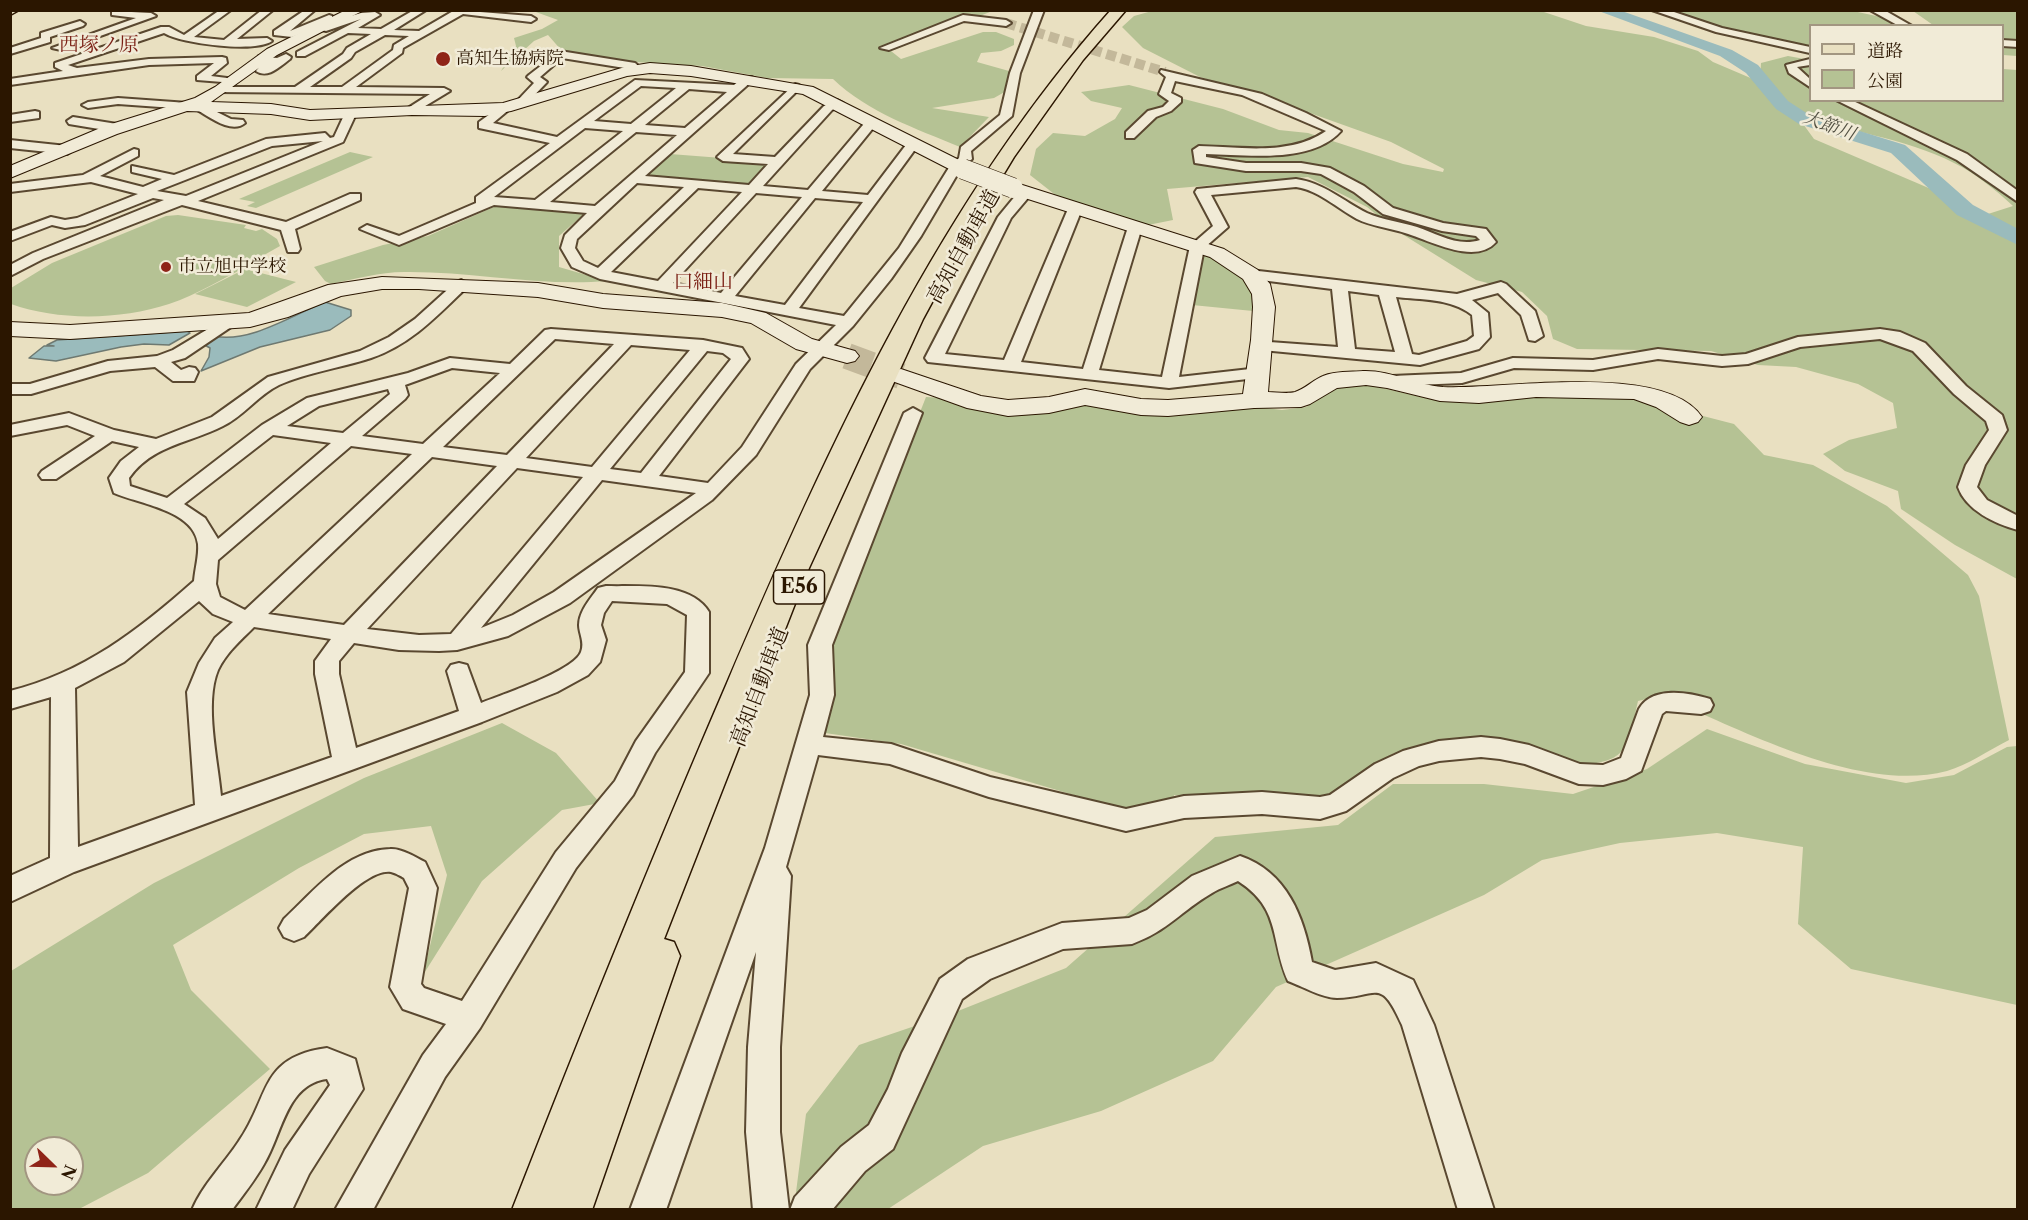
<!DOCTYPE html>
<meta charset="utf-8">
<style>
body{margin:0}
#map{position:relative;width:2028px;height:1220px;overflow:hidden;background:#e9e0c1;font-family:"Libre Caslon Text","Noto Serif JP",serif}
canvas{display:block}
.frame{position:absolute;inset:0;border:12px solid #2b1600;pointer-events:none}
.legend{position:absolute;left:1809px;top:24px;width:195px;height:78px;box-sizing:border-box;background:#f1ebd7;border:2px solid #a29681;margin:0;padding:8px 10px;list-style:none;font-size:18px;color:#2b1600}
.legend li{display:flex;align-items:center;gap:12px;height:30px}
.legend b{width:30px;border:2px solid #a29681}
.north{position:absolute;left:24px;top:1136px;width:60px;height:60px;box-sizing:border-box;background:#f1ebd7;border:2px solid #a29681;border-radius:50%;rotate:113deg;font-size:16px;font-weight:700;line-height:24px;text-align:center;color:#2b1600}
.north::after{content:'';display:block;margin:auto;width:21px;height:27px;background:#8f2418;clip-path:polygon(50% 0,100% 100%,50% 72%,0 100%)}
</style>
<div id="map">
<canvas width="2028" height="1220"></canvas>
<div class="frame"></div>
<ul class="legend">
<li><b style="height:8px;background:#e9e0c1"></b>道路</li>
<li><b style="height:16px;background:#b5c294"></b>公園</li>
</ul>
<div class="north">N</div>
</div>
<script>
const c = document.querySelector('canvas').getContext('2d');
c.lineJoin = 'round';
function fillPath(path, color) { c.fillStyle = color; c.fill(path, 'evenodd'); }
function stroke(path, color, width, dash) { c.strokeStyle = color; c.lineWidth = width; c.lineCap = dash ? 'butt' : 'round'; c.setLineDash(dash || []); c.stroke(path); }
function label(font, color, halo, rows, align = 'center') {
  c.font = font + ' "Libre Caslon Text","Noto Serif JP",serif'; c.lineWidth = 5; c.setLineDash([]); c.textBaseline = 'middle'; c.strokeStyle = halo; c.fillStyle = color; for (const [text, x, y, turn = 0] of rows) {
    c.save(); c.translate(x, y); c.rotate((+turn || 0) * Math.PI / 180); c.textAlign = isNaN(turn) ? turn : align; if (halo) c.strokeText(text, 0, 0); c.fillText(text, 0, 0); c.restore();
  }
}
const green = new Path2D(`
 M995,10l-104,41 10,8 82,-27h13l18,7v6l-13,6 -20,2 -4,9 32,9 8,14 -23,13 -62,10 57,9 -29,30c-45,-19 -91,-34 -127,-68l-66,-1 -65,-12 -67,-4 -73,-11 -14,-16 -14,6 -33,30 15,-25 -2,-8 28,-9 16,-9 -25,-9z
 M1152,11h389l45,15 68,11 44,14 15,11 47,20 1,-19 27,-7 22,4v40h192l1,-31 14,1v509l-62,-34 -54,-36 -3,-18 -53,-20 -22,-17 26,-14 48,-12 -4,-25 -35,-19 -62,-17 -38,-2 -47,-14 -134,-2 -24,-10 -6,-23 -25,-24 -46,-12 -82,-51 -27,-22 -59,-30 -141,12 6,31 -25,5 -48,-13 -42,-15 -28,-22 6,-26 17,-16 32,3 30,-17 7,-11 -31,-7 -10,-9 48,-7 94,24 56,21 29,3 95,31 40,8 1,-3 -53,-27 -123,-44 -68,-21 -57,-29 -21,-21 12,-11zM1793,110c52,23 111,27 161,53 21,10 43,28 59,43l-25,8 -34,-4 -16,-18 -124,-53z
 M1647,11h206l28,6 17,8 -88,1v23l-59,-12z
 M1913,11h104v45l-14,-1 -1,-29 -69,-1z
 M350,152l23,5 -117,51 -9,-2 8,-4 -16,-3z
 M670,154l104,8 -23,24 -107,-8z
 M496,206l88,8 -25,22v31l48,14c-66,6 -136,-10 -203,-9 -24,0 -49,7 -73,12l-6,-3 -11,-14 69,-22 45,-9z
 M178,215l68,10 -2,3 12,3 6,-2 15,10 3,7 -30,17 2,1c-27,13 -55,31 -83,40 -48,16 -111,17 -158,0v-16l41,-25 114,-47z
 M1205,254l27,14 20,19 1,24 -61,-6 6,-49z
 M245,269l51,13 -49,25 -52,-13z
 M1365,384l69,16 58,1 37,-6 110,2 39,19h25l31,8 30,31 49,10 74,41 81,69 11,21 30,144c-20,10 -41,25 -62,31 -89,23 -205,-42 -287,-75l-22,5c-9,39 -7,61 -53,63l-145,-22 -48,12 -61,39 -17,5h-114l-26,-3 -1,8 -45,8 -227,-67 -76,-11 -1,-6 8,-23 -2,-44 7,-38 89,-225 149,8 174,1 33,4 24,-3 28,-19z
 M502,723l54,30 44,50 -38,7 -80,71 -59,94 24,-100 -16,-49 -67,8 -65,34 -126,77 18,45 79,79 -122,104 -69,36 -68,1v-239l143,-88 210,-105zM36,1148h36v36h-36z
 M1707,729l98,35 101,19 48,-8 53,-28 10,-1v259l-166,-36 -53,-45 5,-77 -86,-14 -97,10 -78,17 -58,35 -208,92 -63,74 -112,50 -118,35 -95,63 -94,-1 12,-94 53,-69 94,-32 113,-45 149,-131 123,-12 55,-41h91l89,10 74,-25z`);
const water = new Path2D(`
 M325,302l26,8v6l-21,14 -70,17 -59,24 8,-14 1,-9 -9,-5 13,-7c34,8 79,-21 111,-34z
 M187,331l3,2 -21,12 -25,-1 -23,3 -65,14 -27,-3 15,-12h10l-7,-1 10,-5z`);
const river = new Path2D(`
 M1596,10h23l113,40 26,15 30,36 23,15 94,29 68,60 45,24v16l-61,-30 -66,-62 -92,-29 -23,-15 -30,-36 -26,-17z`);
const streetTunnel = new Path2D(`
 M1006,23l159,49`);
const secondaryTunnel = new Path2D(`
 M847,356l54,20`);
const street = new Path2D(`
 M220,10h11l-37,27 30,3 38,-30h11l-36,29 30,-1 5,3c-16,12 -90,3 -108,-8l-96,32 9,3 72,-9 73,-2 4,1 1,5 -16,13 24,3v4l-38,-3v-4l17,-13 -65,2 -139,20v-6l53,-8 -8,-4v-4l106,-36h8l15,8z
 M305,10h10l-25,21 39,-16 3,1v4l-11,5 40,-12 14,-1 5,3 -22,13 23,1 33,-19h12l-32,20 25,1 36,-21 76,6 5,3 -5,3 -68,-8 -60,34 -1,5 -46,34 88,1 6,3 -38,23 -6,-4 2,-2 22,-14 -213,-2v-4l4,-1h74l48,-33 4,-6 24,-14 -23,-1 -43,23h-8v-4l64,-33 -35,12 -12,-3 -22,9 -18,-2v-4zM385,35l24,1 -15,9 -1,5 -51,37h-32l41,-29 4,-6z
 M1034,10h10l-24,63 -8,43 -41,35 1,8 -11,9 -40,68 -30,43 -38,47 -43,43 -54,86 -44,45 -142,103 -62,33 -51,14 -18,1 -40,-1 -45,-7 -15,18v13l17,74 103,-37 -12,-40 4,-6 8,-2 8,2 14,38c20,-8 93,-32 100,-51 4,-10 -2,-18 -2,-27 0,-14 12,-27 19,-37l8,-2c31,1 84,-5 103,26v61l-54,80 -22,42 -57,73 -96,160 -35,49 -72,133h-38l88,-155 23,-31 -43,-15 -13,-22 19,-99 -5,-10c-3,-2 -9,-5 -13,-6 -25,-4 -69,48 -87,65l-10,4 -10,-4 -5,-9 5,-9c30,-28 62,-69 106,-70 11,-1 25,8 35,13l12,26 -16,96 3,4 38,13 94,-149 59,-71 21,-40 49,-69 2,-57 -20,-11 -55,-3 -8,12 -3,12 5,15 -6,22 -12,13 -31,17 -75,30 -408,150 -64,30v-26l40,-18 1,-161 -41,12v-18c73,-18 129,-61 184,-110 1,-13 5,-25 4,-37 -4,-34 -59,-40 -84,-51l-5,-15 12,-17 18,-14 -27,-6 -56,38h-14l-3,-4 3,-4 53,-35 -28,-11 -57,11v-11l59,-12 45,17 42,9 56,-22 56,-40 92,-26 29,-14 26,-18 41,-37 5,-2 8,5 -3,3c-29,28 -56,57 -95,70 -30,10 -63,14 -92,27 -21,10 -35,31 -56,41 -33,17 -71,19 -94,52l1,8 37,12 95,-73 45,-27 101,-25 42,-15 60,6 35,-34 6,-1 152,11 39,8 7,11 -90,117 49,7 34,-36 54,-83 40,-39 -236,-46 -28,-12 -11,-19 4,-13 22,-22 -93,-8 -95,40 -39,-16 7,-4 32,11 77,-33v-6l74,-54 -71,-15v-6l22,-16 10,2 -18,15 64,14 78,-57 99,5 10,-8h8v4l-107,95 104,9 19,-21 -45,-3 -6,-4 78,-73 4,1v4l-66,65 42,3 49,-51 13,-6 6,3 -11,7 -69,76 45,4 60,-71 10,3 -56,69 46,4 41,-54 4,-1 6,4 -120,164 45,8 55,-68 51,-82 9,-8 2,-11 39,-32 10,-42zM641,86l35,2 -45,36 -37,-3zM689,89l38,3 -42,36 -40,-3zM585,128l38,3 -88,69 -41,-3zM636,132l41,3 -82,71 -45,-4zM637,183l47,4 -86,81 -15,-7 -8,-13 2,-9zM698,188l44,4 -84,89 -47,-9zM756,193l46,4 -81,96 -48,-10zM815,198l48,4 -78,103 -50,-9zM555,339l59,5 -107,111 -64,-8zM631,345l59,5 -98,117 -66,-9zM707,351l16,2 8,6 -90,114 -31,-4zM452,368l48,5 -77,71 -61,-8 43,-37 3,-4 -3,-10zM388,389l2,5 -47,39 -56,-7 32,-20zM273,435l58,8 -113,96 -13,-21 -21,-14zM351,446l61,8 -167,156 -25,-13 -4,-13 2,-24zM432,457l65,9 -153,159 -76,-11zM517,468l66,9 -132,157 -32,1 -52,-6zM602,480l94,13 -142,99 -41,23 -32,13zM199,601l14,13 20,8 -18,16 -16,25 -12,29 8,113 -117,42 -3,-159 49,-26zM254,627l77,12 -16,22v13l17,83 -111,39c-3,-35 -17,-93 -3,-126 8,-17 23,-30 36,-43z
 M1652,10h16l54,18 88,19v6l-94,-21z
 M1870,10h14l28,16h-13z
 M112,11l39,2 5,3 -95,34 -9,-2 84,-30 -24,-3z
 M963,15l43,5 5,3 -5,3 -42,-5 -75,29 -9,-2z
 M80,21l5,3 -2,2 -33,11v5l-40,12v-6l31,-10v-5z
 M2002,40l16,1v6l-16,-1z
 M560,51l75,12 8,7 -5,3 -7,-4 -69,-11 -22,19 7,5 -22,23h-8v-4l17,-18 -7,-6 2,-2z
 M286,54l5,3 -1,2c-11,8 -22,20 -34,12l8,-10 -5,-1v-4l18,2z
 M1810,59v6l-13,2 13,12v8l-21,-14 -3,-8z
 M1161,70l101,24 44,19 35,18c-29,33 -95,24 -135,23v3l40,6h55l29,5 34,18 29,22 50,15 43,6 10,13c-21,24 -67,-2 -91,-9 -15,-5 -34,-7 -48,-14 -20,-11 -39,-29 -61,-32l-85,8 17,32 -24,21 -25,129 80,-9 6,1 3,4 -3,4 -96,11 -241,-26 -3,-4 73,-141 23,-28 5,-1 7,4 -22,26 -66,136 59,6 64,-151 7,-4 7,4 -61,153 62,7 45,-142 7,-4 7,4 -43,143 63,7 28,-131 23,-20 -18,-34 2,-3 99,-10c28,4 47,22 71,34 16,7 34,9 50,14 21,7 40,20 63,13l-4,-4 -34,-5 -59,-17 -29,-22 -33,-18 -20,-3h-55l-51,-8 -2,-13 6,-4c42,1 91,10 127,-15l-84,-36 -67,-14 -4,12 10,5v4l-10,9 -15,6 -22,21h-8v-6l22,-21 15,-4 6,-6 -10,-7 7,-17 -6,-5z
 M118,98l70,5 6,3 -6,3 -70,-5 -30,4 -6,-3 6,-3z
 M1836,100h15l116,54 51,37v11l-61,-42z
 M203,105l28,14 12,1 2,3c-13,11 -34,-5 -46,-12l-2,-2z
 M350,110l6,4 -13,28 -145,59 88,21 64,-28h10v6l-65,29 5,20 -2,3h-10l-7,-22 -99,-25 -139,54 -33,17v-11l23,-12 131,-53 -11,-2 -68,27 -20,3 -13,-3 -42,16v-9l41,-15 14,3 12,-2 61,-24 -47,-12 -81,10v-8l73,-9 51,-26 4,1v6l-38,20 43,11 19,-8 -30,-7v-6l42,9 92,-36 59,-6 5,5 4,-1 12,-26zM323,141l-137,55 -29,-5 115,-45z
 M35,111l4,1v6l-29,4v-7z
 M73,117l44,7 6,4 -6,4 -48,-8 -2,-3z
 M10,140l57,6 6,4 -6,4 -57,-6z
 M1250,270l207,24 44,-12 5,2 29,27 8,25 -8,5 -6,-1 -8,-25 -23,-22 -26,7 16,13 2,24 -11,12 -59,16 -158,-15 -6,-1 -2,-4 2,-4 82,6 -6,-58 -87,-11 -3,-3zM1348,291l31,4 16,57 -40,-3zM1396,297c25,3 55,1 76,18l2,21 -7,5 -48,14 -7,-1z
 M228,317l8,5 -2,3 -49,33 -14,4 10,8 8,-3 6,1 3,4 -4,9h-21l-18,-14 -45,4 -79,23h-21v-10h20l78,-23 49,-5 16,-6z
 M1880,329l20,3 25,11 41,43 36,29 5,15 -22,35 -8,22 10,13 31,16v14c-23,-6 -52,-20 -60,-43l8,-22 23,-35 -3,-9 -32,-27 -41,-43 -33,-12 -80,8 -52,17 -26,2 -64,-7 -65,11 -79,-2 -52,15 -70,3 -9,-5 9,-5 69,-3 52,-15 80,2 65,-11 64,7 24,-2 52,-17z
 M913,408l9,5 -90,232 2,50 -11,42 68,7 99,33 136,32 58,-13 78,-4 58,5 10,-2 45,-31 28,-13 36,-10 42,-4 19,2 29,6 51,19 23,1 18,-7 18,-49c13,-23 49,-17 71,-10l3,6 -3,6 -9,3 -35,-3 -4,3 -21,57 -15,8 -23,6 -24,-1 -54,-20 -25,-5 -19,-2 -42,4 -20,5 -26,12 -47,33 -26,8 -58,-5 -78,4 -58,13 -137,-34 -99,-33 -72,-9 -32,112 5,9 -11,171v85l9,78h-36l-7,-78 2,-85 8,-95 -90,258h-36l135,-362 45,-153 -2,-50 96,-232z
 M1240,856c47,16 64,61 72,106l23,8 41,-7 37,17 21,45 60,185h-36l-56,-185c-22,-49 -24,-28 -65,-27 -15,0 -35,-12 -49,-17 -18,-40 -6,-72 -50,-100 -8,4 -18,7 -26,12 -31,18 -43,37 -80,51l-69,5 -73,30 -28,20 -69,150 -28,22 -33,39h-42l5,-13 46,-50 28,-22 19,-36 14,-36 38,-74 28,-20 94,-36 67,-5 18,-8 45,-34z
 M327,1048l28,11 8,30 -54,85 -17,36h-36l29,-60 45,-65 -3,-6c-41,5 -45,56 -63,85 -9,16 -21,31 -32,46h-40c11,-26 32,-46 47,-69 31,-44 20,-84 88,-93z`);
const secondary = new Path2D(`
 M346,10h18l-87,45 -66,47 60,2 39,6 193,-7 122,-36 25,-4 41,3 122,21 156,78 3,4 -9,5 -6,-1 -154,-79 -112,-18 -41,-3 -23,3 -116,35 -26,5 -73,-1 -102,5 -39,-6 -84,-3 -70,23 -107,44v-12l95,-40 90,-28 20,-11 52,-38z
 M1013,182l211,67 34,21 12,14 5,23 -7,85c8,0 19,2 27,0 10,-3 18,-12 28,-16 11,-5 28,-4 40,-5 28,-1 52,14 80,16 61,3 221,-26 259,30l-4,5 -9,3 -9,-3 -24,-15 -22,-8 -98,-2 -57,6 -39,-2 -53,-13 -21,-3 -29,3 -27,16 -9,3 -47,1 -86,8 -27,-1 -56,-10 -36,8 -41,3 -41,-8 -75,-27 -3,-5 3,-5 9,-2 80,27 27,4 41,-3 36,-8 56,10 27,1 75,-6 8,-54 2,-33 -1,-13 -9,-15 -33,-22 -204,-65 -2,-4z
 M382,277l156,6 65,11 119,9 44,10 46,26 43,12 4,5 -4,5 -8,2 -51,-14 -45,-26 -29,-6 -119,-9 -65,-11 -119,-8h-37l-41,7 -53,21 -38,10 -180,12 -60,-3v-14l60,3 179,-12 79,-28z`);
const primary = new Path2D(`
 M10,10h9l-9,5z`);
const highway = new Path2D(`
 M1111,10h15l-43,50 -69,97 -32,53 -59,109 -114,249 -145,371 10,3 6,14 -88,254h-80c69,-177 140,-353 215,-527 101,-236 211,-479 384,-673z`);
const secondaryBridge = new Path2D(`
 M963,169l50,19`);
const markers = [
 [443,59,8,"#8f2418"],
 [166,267,6,"#8f2418"]
];
const farPoinames = [
 ["高知生協病院",456,59],
 ["市立旭中学校",178,267]
];
const farWaternames = [
 ["大節川",1829,126,20]
];
const farQuarternames = [
 ["西塚ノ原",99,45],
 ["口細山",703,282]
];
const shields = [
 [799,587,51]
];
const shieldNames = [
 ["E56",799,587]
];
const streetNames = [
 ["高知自動車道",964,247,-61],
 ["高知自動車道",760,687,-69]
];
fillPath(green, '#b5c294');
fillPath(water, '#9abbbc');
stroke(water, '#6e7971', 1.5);
fillPath(river, '#9abbbc');
stroke(streetTunnel, '#c3b89a', 10, [10, 5]);
stroke(secondaryTunnel, '#c3b89a', 26, [26, 13]);
stroke(street, '#5a4830', 4);
stroke(secondary, '#2b1600', 2);
stroke(primary, '#2b1600', 3);
stroke(highway, '#2b1600', 3);
fillPath(street, '#f1ebd7');
fillPath(secondary, '#f1ebd7');
fillPath(primary, '#e9e0c1');
fillPath(highway, '#e9e0c1');
stroke(secondaryBridge, '#2b1600', 21, []);
stroke(secondaryBridge, '#f1ebd7', 20);
for (const [x, y, r, color] of markers) { const dot = new Path2D(); dot.arc(x, y, r, 0, 2 * Math.PI); c.fillStyle = color; c.fill(dot); stroke(dot, '#f1ebd7', 2); }
label('18px', '#2b1600', '#f1ebd7', farPoinames, 'left');
label('italic 18px', '#525042', '#f1ebd7', farWaternames);
label('20px', '#7a1f14', '#f1ebd7', farQuarternames);
for (const [x, y, w] of shields) { const box = new Path2D(); box.roundRect(x - w / 2, y - 17, w, 34, 4.5); c.fillStyle = '#f1ebd7'; c.fill(box); stroke(box, '#2b1600', 1.5); }
label('bold 20px', '#2b1600', null, shieldNames);
label('21px', '#2b1600', '#f1ebd7', streetNames);
</script>
